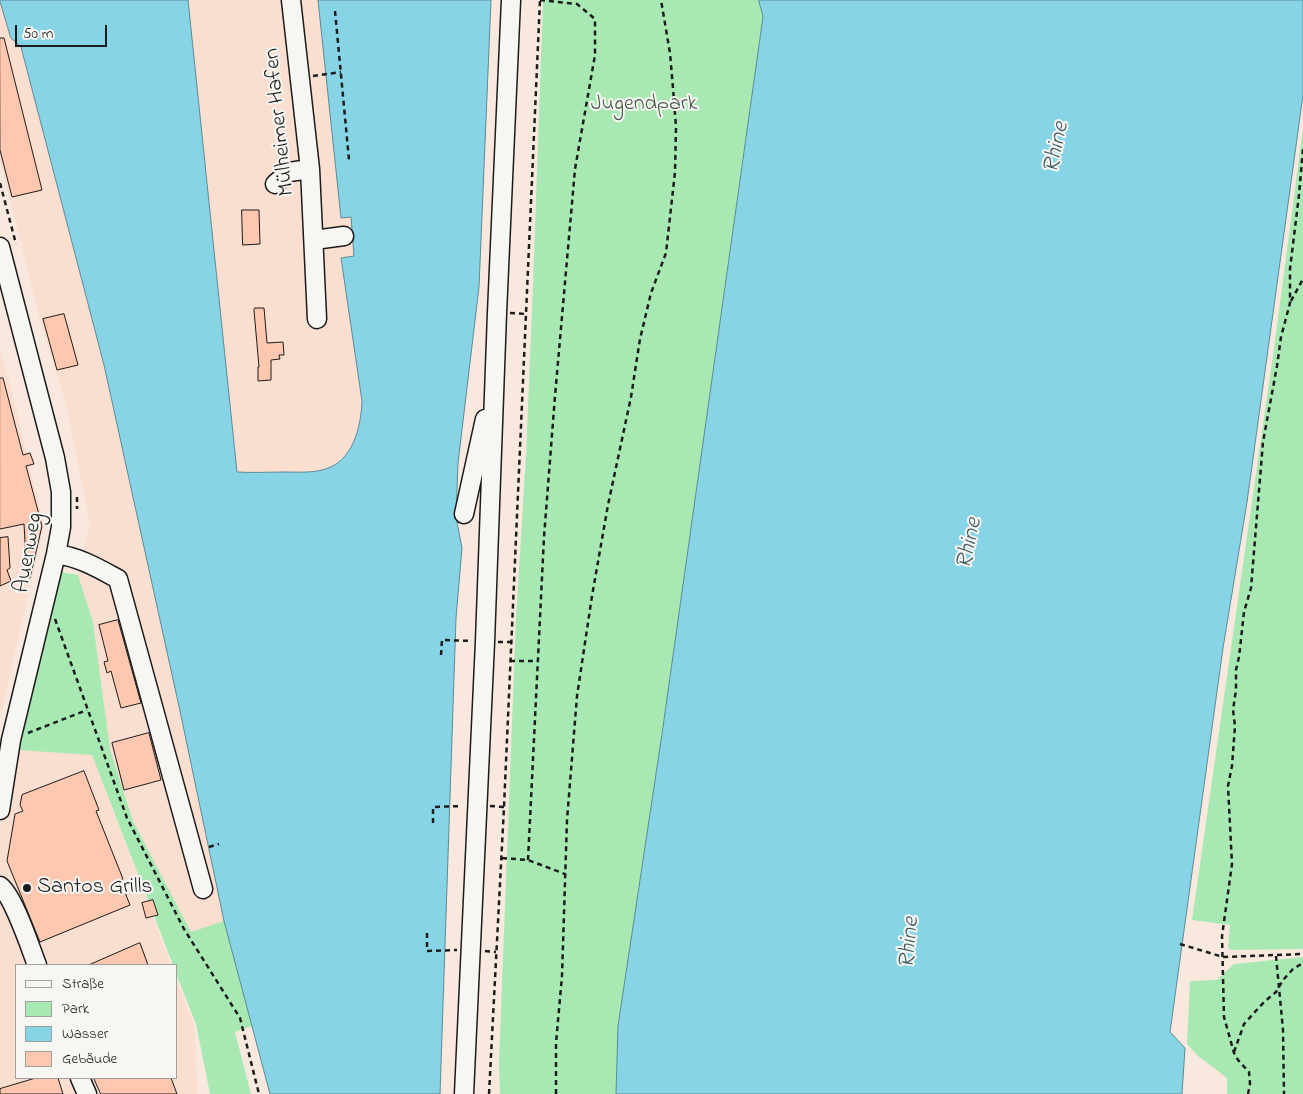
<!DOCTYPE html>
<meta charset="utf-8">
<style>
body{margin:0}
#map{position:relative;width:1303px;height:1094px;overflow:hidden;background:#f8e8de;font-family:"Indie Flower",sans-serif}
canvas{display:block}
.legend{position:absolute;left:15px;top:964px;width:162px;height:115px;box-sizing:border-box;background:#f6f6f2;border:1px solid #9f9f9c;margin:0;padding:6px 9px;list-style:none;font-size:15px;color:#1c1c1c}
.legend li{display:flex;align-items:center;gap:10px;height:25px}
.legend b{width:25px;border:1px solid #9f9f9c}
.scale{position:absolute;left:15px;top:25px;width:92px;height:22px;box-sizing:border-box;border:2px solid #1c1c1c;border-top:0;padding-left:6px;font-size:15px;line-height:18px;white-space:nowrap;color:#1c1c1c;-webkit-text-stroke:4px #f6f6f2;paint-order:stroke}
</style>
<div id="map">
<canvas width="1303" height="1094"></canvas>
<ul class="legend">
<li><b style="height:6px;background:#f6f6f2"></b>Straße</li>
<li><b style="height:14px;background:#a8e9b3"></b>Park</li>
<li><b style="height:14px;background:#87d4e6"></b>Wasser</li>
<li><b style="height:14px;background:#fdc8af"></b>Gebäude</li>
</ul>
<div class="scale">50 m</div>
</div>
<script>
const c = document.querySelector('canvas').getContext('2d');
c.lineJoin = 'round';
function fillPath(path, color) { c.fillStyle = color; c.fill(path, 'evenodd'); }
function stroke(path, color, width, dash) { c.strokeStyle = color; c.lineWidth = width; c.lineCap = dash ? 'butt' : 'round'; c.setLineDash(dash || []); c.stroke(path); }
function label(font, color, halo, rows, align = 'center') {
  c.font = font + ' "Indie Flower",sans-serif'; c.lineWidth = 4; c.setLineDash([]); c.textBaseline = 'middle'; c.strokeStyle = halo; c.fillStyle = color; for (const [text, x, y, turn = 0] of rows) {
    c.save(); c.translate(x, y); c.rotate((+turn || 0) * Math.PI / 180); c.textAlign = isNaN(turn) ? turn : align; if (halo) c.strokeText(text, 0, 0); c.fillText(text, 0, 0); c.restore();
  }
}
const built = new Path2D(`
 M0,0l11,38 10,9 83,318 76,346 44,210 -33,11 -58,-111 -23,-72 -17,-127 -15,-47 12,-51 -24,-120 -25,-81 -41,-162z
 M188,0h130l23,218 10,-1 4,39 -14,2 21,143 -1,18 -8,26 -17,19 -12,6 -19,2h-68z
 M0,349l11,39 33,137 -44,193z
 M0,748l92,7 79,210h-155v113h160v-100l18,47 4,69h-198z`);
const green = new Path2D(`
 M543,0h216l4,17 -101,717 -44,292 -2,68h-116l-1,-32 17,-444 10,-163 7,-170z
 M1303,128v821l-72,1 -3,-3 2,-22 -38,-5 83,-579z
 M61,572l17,3 15,47 17,127 23,72 58,111 33,-11 28,105 -17,6 16,62h-41l-14,-70 -20,-50v-9h-3l-81,-210 -74,-5 11,-65z
 M1303,957v137h-53v-5l-2,-1 -2,6h-19v-16l-29,-22 -11,-12 3,-63 27,-1 17,-16z`);
const water = new Path2D(`
 M0,0h188l49,472c15,1 31,0 47,0 13,0 26,1 38,-2 31,-7 39,-43 40,-69l-21,-143 13,-2 -3,-39 -10,1 -23,-218h173l-12,287 -21,176 -2,54 6,31 -6,70 -16,476h-170l-46,-173 -44,-210 -76,-346 -83,-318 -10,-9z
 M759,0h544v95l-56,407 -24,146 -53,384 15,16 -3,46h-566l2,-68 44,-292 101,-717z`);
const building = new Path2D(`
 M0,38h4l38,152 -30,7 -12,-47z
 M242,210h17l1,34 -17,1z
 M255,308h9l3,35 16,-1 1,13h-5l1,4 -9,1v20l-13,1v-14h1l-5,-57z
 M64,314l14,51 -21,5 -14,-51z
 M0,378h3l20,77 7,-2 4,11 -8,2 16,60 -12,52h-3l-3,-54 -24,5z
 M8,537l2,31 -3,2 4,11 -11,5v-48z
 M118,620l23,83 -20,5 -10,-37 -4,2 -3,-11 4,-1 -9,-36z
 M149,733l12,47 -37,10 -12,-47z
 M84,771l15,39 -3,1 27,68 -3,1 10,25 -90,37 -33,-81 8,-47 8,-3 -3,-6 2,-10z
 M153,900l5,15 -12,3 -4,-15z
 M140,943l8,22h-59z
 M36,1078h22l5,16h-63v-5z
 M94,1078h77l6,16h-76z`);
const path = new Path2D(`
 M540,0l37,4
 M335,11l14,149
 M313,76l28,-4
 M0,183l16,61
 M1291,301l12,-22
 M510,313l16,1
 M77,497v12
 M55,619l72,199 57,111 56,89 19,76
 M498,642h13
 M441,655l1,-15 30,1
 M510,661h28
 M28,733l59,-23
 M490,806l14,1
 M433,823v-16l29,-1
 M209,847l10,-3
 M502,858l26,2 37,14
 M528,860l16,-323 11,-141 20,-227 20,-114v-36l-18,-15 1,-4
 M427,933v18l30,-1
 M1180,944l43,13 80,-3
 M485,951l11,1
 M1276,956l7,74 1,64
 M1234,1052l10,-28 20,-22 12,-10 7,-12 10,-11 10,-6
 M489,1094l15,-287 36,-807
 M556,1094v-51l6,-67 5,-156 10,-124 15,-100 16,-91 23,-108 9,-58 11,-46 15,-40 9,-81 1,-45 -3,-39 -3,-35 -9,-53
 M1248,1094l2,-10 -1,-12 -11,-12 -4,-7 -10,-36 -2,-81 10,-72 -4,-78 4,-20 3,-40 -2,-16 3,-20v-20l3,-13 5,-45 7,-24 12,-146 14,-76 4,-29 9,-34v-34l9,-74 4,-46`);
const minor = new Path2D(`
 M291,0l19,169 7,150
 M275,184l14,-12 21,-3
 M314,240l30,-4
 M0,247l55,211 6,34v35l-5,27 -45,186 -11,70
 M464,514l21,-95
 M56,554c23,3 42,14 62,25l85,310
 M0,886c14,11 30,61 37,79
 M80,1078l7,16
 M464,1094l21,-452 12,-329 14,-313`);
const markers = [
 [27,888,5,"#1c1c1c"]
];
const parkNames = [
 ["Jugendpark",644,105]
];
const streetNames = [
 ["Mülheimer Hafen",281,122,-96],
 ["Auenweg",30,553,-80]
];
const poiNames = [
 ["Santos Grills",37,888]
];
const waterNames = [
 ["Rhine",1058,148,-78],
 ["Rhine",971,544,-78],
 ["Rhine",911,943,-85]
];
fillPath(built, '#faded0');
fillPath(green, '#a8e9b3');
fillPath(water, '#87d4e6');
stroke(water, '#5c8a95', 1);
fillPath(building, '#fdc8af');
stroke(building, '#1c1c1c', 1);
stroke(minor, '#1c1c1c', 21);
stroke(path, '#1c1c1c', 2.5, [5, 4]);
stroke(minor, '#f6f6f2', 18);
for (const [x, y, r, color] of markers) { const dot = new Path2D(); dot.arc(x, y, r, 0, 2 * Math.PI); c.fillStyle = color; c.fill(dot); stroke(dot, '#f6f6f2', 2); }
label('22px', '#465a49', '#f6f6f2', parkNames);
label('22px', '#1c1c1c', '#f6f6f2', streetNames);
label('22px', '#1c1c1c', '#f6f6f2', poiNames, 'left');
label('italic 24px', '#415c63', '#f6f6f2', waterNames);
</script>
